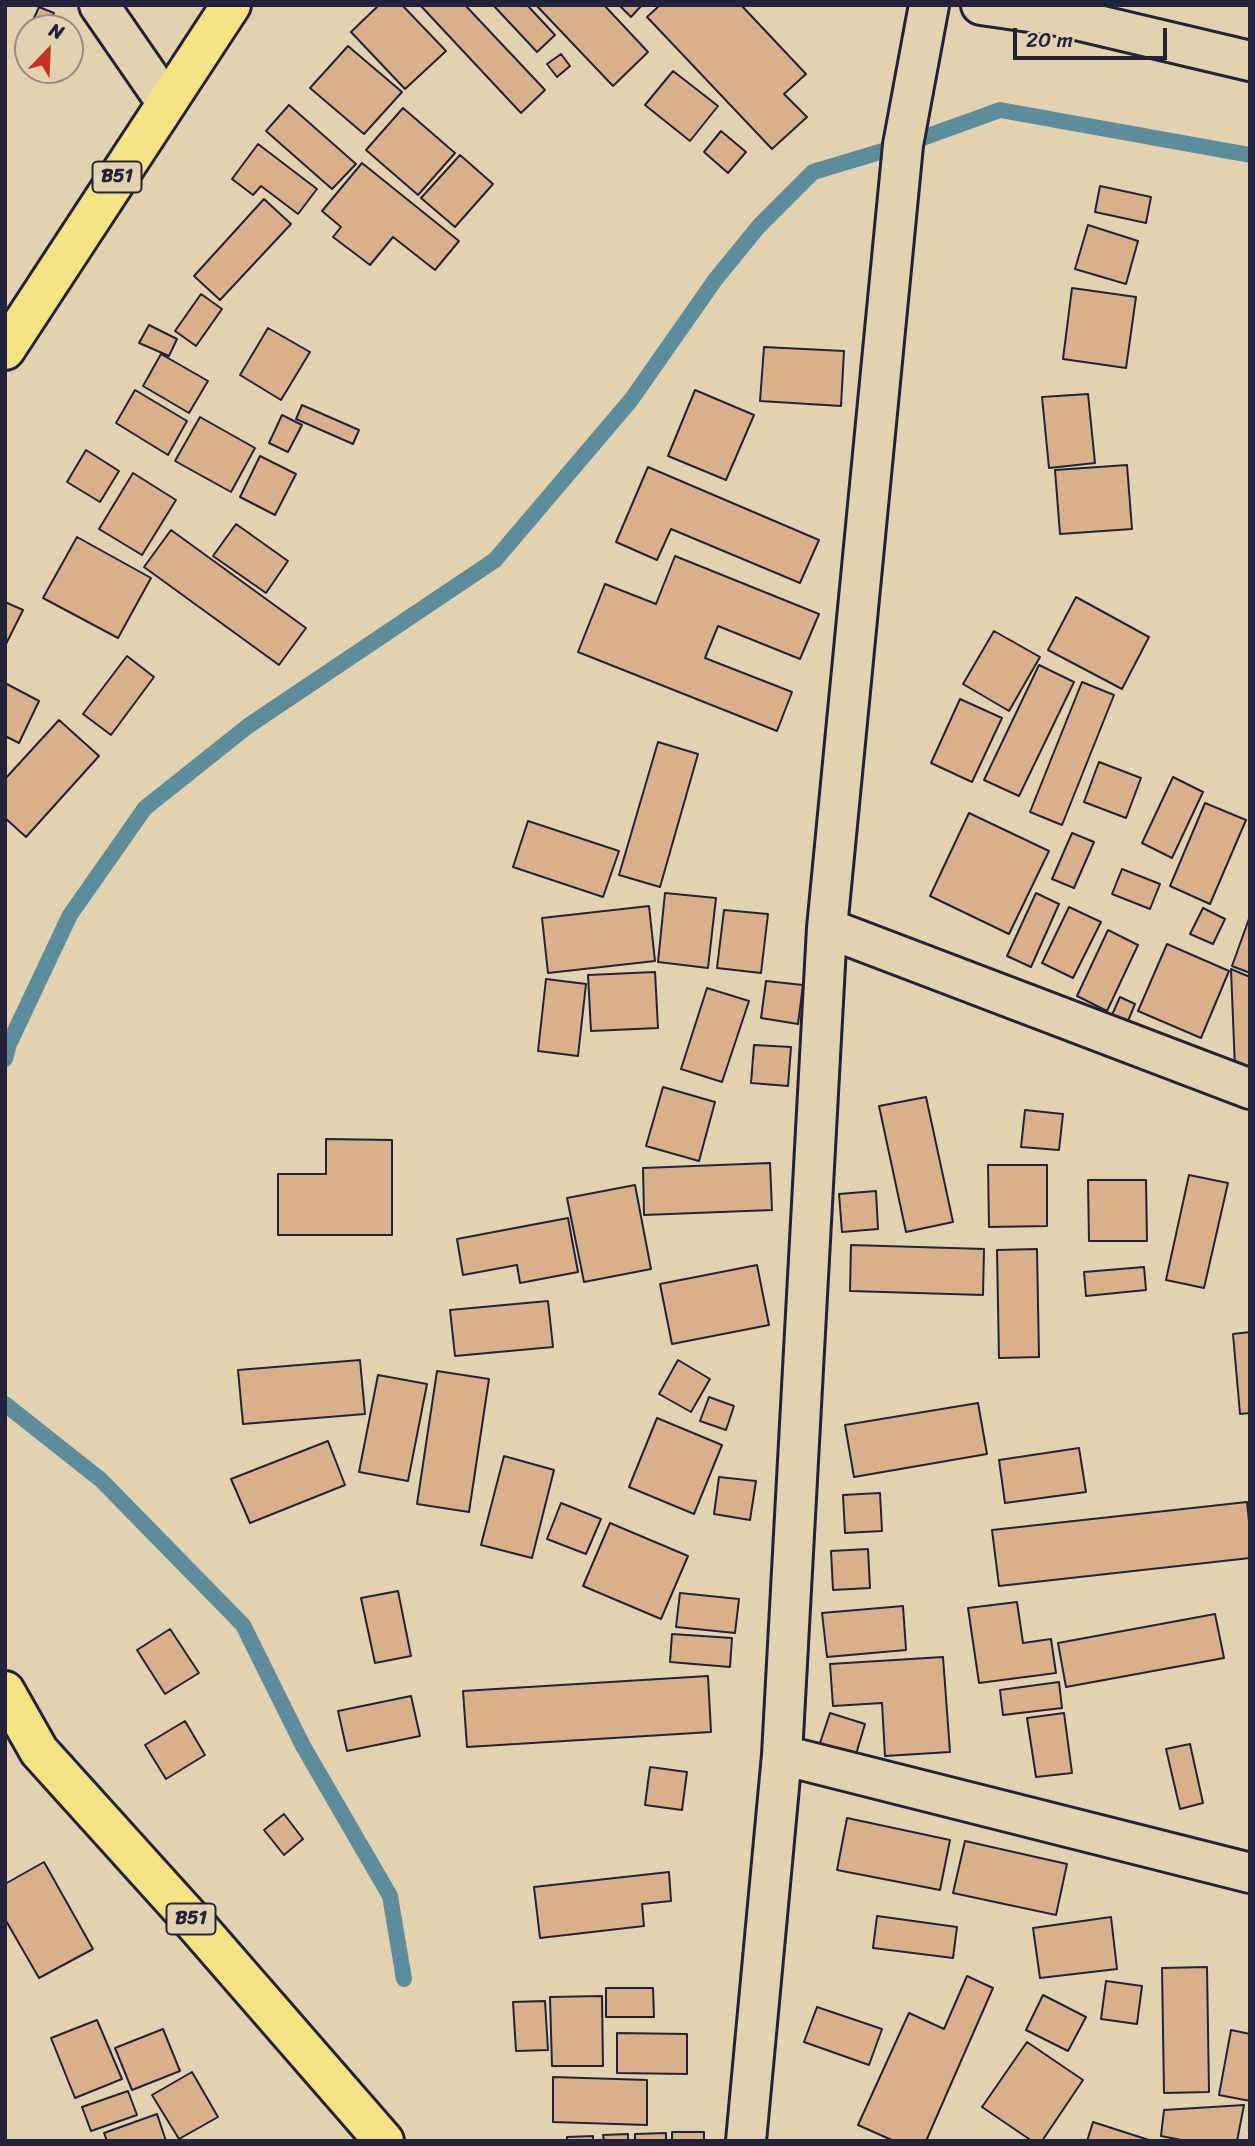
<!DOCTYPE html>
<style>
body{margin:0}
#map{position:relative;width:1255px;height:2146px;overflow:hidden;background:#e3d2af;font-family:Sriracha,sans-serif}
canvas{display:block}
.frame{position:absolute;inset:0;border:7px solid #22223b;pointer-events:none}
.north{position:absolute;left:14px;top:14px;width:70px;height:70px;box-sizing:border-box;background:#e3d2af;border:2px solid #968c81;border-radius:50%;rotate:23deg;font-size:19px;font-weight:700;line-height:28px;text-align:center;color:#22223b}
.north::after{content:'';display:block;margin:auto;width:24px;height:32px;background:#c8321e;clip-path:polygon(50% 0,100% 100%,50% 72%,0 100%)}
.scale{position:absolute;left:1013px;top:28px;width:154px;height:32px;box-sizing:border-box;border:4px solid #22223b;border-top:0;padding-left:9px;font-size:21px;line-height:24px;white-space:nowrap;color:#22223b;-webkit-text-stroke:5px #e3d2af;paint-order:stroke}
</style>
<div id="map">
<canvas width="1255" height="2146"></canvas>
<div class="frame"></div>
<div class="north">N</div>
<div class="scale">20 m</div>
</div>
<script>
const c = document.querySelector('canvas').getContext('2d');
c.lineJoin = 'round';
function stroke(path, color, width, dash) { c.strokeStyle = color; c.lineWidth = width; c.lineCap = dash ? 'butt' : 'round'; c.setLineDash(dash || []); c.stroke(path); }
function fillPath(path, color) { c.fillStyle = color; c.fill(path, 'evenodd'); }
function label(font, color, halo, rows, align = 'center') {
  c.font = font + ' Sriracha,sans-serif'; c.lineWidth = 5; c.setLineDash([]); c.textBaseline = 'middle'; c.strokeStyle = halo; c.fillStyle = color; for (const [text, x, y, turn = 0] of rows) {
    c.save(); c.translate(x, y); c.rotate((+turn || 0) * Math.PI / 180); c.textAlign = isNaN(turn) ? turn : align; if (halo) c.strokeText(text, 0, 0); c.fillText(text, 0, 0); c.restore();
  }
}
const stream = new Path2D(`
 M5,1059l4,-15 61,-129 75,-107 103,-82 247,-166 136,-160 84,-120 44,-54 54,-54 90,-27 97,-35 250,45
 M5,1404l96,76 142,145 60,121 87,150 14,83`);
const building = new Path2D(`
 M379,5h23l44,46 -41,38 -54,-57z
 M420,5h45l80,85 -24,23z
 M493,5h34l28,30 -18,17z
 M536,5h68l44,47 -35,34z
 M619,5h23l-11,12z
 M660,5h81l65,69 -22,20 23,23 -35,32 -125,-132z
 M39,7l15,6 -7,15 -17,-1z
 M348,46l54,46 -38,42 -54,-46z
 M561,54l9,12 -13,11 -10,-13z
 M673,71l45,35 -28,35 -45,-36z
 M289,105l67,59 -24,25 -66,-58z
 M403,108l52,45 -37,42 -52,-45z
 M721,131l25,21 -18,21 -24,-21z
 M258,144l59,45 -19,25 -37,-28 -8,9 -21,-16z
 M460,155l33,29 -38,43 -34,-29z
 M362,163l97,78 -24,29 -42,-33 -23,28 -37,-28 8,-10 -19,-16z
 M1100,186l51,11 -5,26 -51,-11z
 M264,199l27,25 -71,76 -26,-24z
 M1088,225l50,16 -12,43 -51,-15z
 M1072,288l64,9 -10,71 -63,-9z
 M201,294l21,15 -26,37 -21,-15z
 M149,325l28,14 -8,17 -30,-13z
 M268,328l42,24 -29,48 -41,-25z
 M764,347l80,4 -3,55 -81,-5z
 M161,354l47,27 -19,32 -46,-27z
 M135,390l52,31 -19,34 -52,-32z
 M695,390l59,25 -28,65 -58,-24z
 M1088,394l7,69 -46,5 -7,-71z
 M302,405l57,25 -6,14 -57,-25z
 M282,415l20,10 -14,27 -19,-9z
 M200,417l55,31 -24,44 -56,-31z
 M86,450l33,21 -19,31 -33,-20z
 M260,456l36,18 -21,41 -35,-18z
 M1127,465l5,64 -72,5 -5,-64z
 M648,467l171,73 -19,43 -129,-54 -14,31 -41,-18z
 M133,473l43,27 -34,55 -43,-26z
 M236,524l52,37 -22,32 -53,-37z
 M171,530l135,98 -27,37 -135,-98z
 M77,537l74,41 -33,60 -75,-40z
 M675,556l144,58 -19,45 -82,-33 -13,32 87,34 -15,39 -199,-79 27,-68 51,20z
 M1076,597l73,40 -27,52 -74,-39z
 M5,602l18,8 -18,36z
 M994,631l46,26 -31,54 -46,-27z
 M127,656l27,21 -43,58 -28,-21z
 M1039,665l35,17 -55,114 -35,-16z
 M1082,682l32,13 -52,130 -32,-13z
 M5,683l34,18 -20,42 -14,-7z
 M960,699l42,19 -30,64 -41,-19z
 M59,720l40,36 -73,81 -21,-19v-39z
 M658,742l40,12 -38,133 -41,-12z
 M1099,762l42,16 -15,40 -42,-16z
 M1173,777l30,15 -31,66 -30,-15z
 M1205,803l41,17 -36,84 -40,-18z
 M969,813l80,38 -40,83 -79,-38z
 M528,821l91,30 -16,46 -90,-30z
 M1072,833l22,9 -20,46 -22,-9z
 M1122,869l38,15 -10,25 -38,-15z
 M665,893l51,5 -8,70 -50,-6z
 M1036,893l23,11 -28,63 -24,-11z
 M649,906l6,55 -107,12 -6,-55z
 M1069,907l32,15 -28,56 -31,-15z
 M1203,908l22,11 -12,25 -23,-10z
 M724,910l44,4 -7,59 -44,-5z
 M1250,916v57l-18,-7z
 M1108,930l30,15 -31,66 -30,-15z
 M1167,944l62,27 -28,67 -63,-27z
 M1231,969l19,8v92h-15z
 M655,972l3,56 -67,3 -3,-56z
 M546,979l40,5 -8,72 -40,-5z
 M766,981l37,4 -5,39 -37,-6z
 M707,988l42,13 -27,81 -41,-13z
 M1120,997l15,7 -12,29 -16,-7z
 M754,1045l37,2 -3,39 -37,-3z
 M663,1087l52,15 -16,59 -53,-15z
 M926,1097l27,125 -47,10 -27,-126z
 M1025,1110l38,4 -4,36 -38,-3z
 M326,1139l66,1v95h-114v-61h48z
 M770,1163l2,47 -128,5 -1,-47z
 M988,1165h59v61l-58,1z
 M1189,1175l39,8 -24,105 -38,-8z
 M1088,1180h58l1,61h-58z
 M635,1185l16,84 -67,13 -17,-84z
 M876,1191l2,38 -36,3 -3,-38z
 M568,1218l10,54 -58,11 -3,-18 -54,10 -6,-36z
 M851,1245l133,4 -1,46 -133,-4z
 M1037,1249l2,108 -40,1 -2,-108z
 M757,1265l12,60 -97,19 -12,-60z
 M1144,1267l2,23 -60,6 -2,-24z
 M548,1301l5,46 -98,9 -5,-46z
 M1250,1332v81l-10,1 -7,-80z
 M360,1360l5,54 -122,10 -5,-54z
 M678,1360l32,19 -19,33 -32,-18z
 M437,1371l52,8 -20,133 -52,-8z
 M378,1375l49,9 -19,97 -49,-9z
 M709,1397l25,9 -8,24 -26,-9z
 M978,1403l9,51 -133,23 -9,-52z
 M657,1418l65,27 -28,69 -65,-27z
 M328,1441l17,44 -95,38 -19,-44z
 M1079,1448l7,44 -81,11 -6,-43z
 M504,1456l50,14 -22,88 -51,-13z
 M719,1477l37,4 -6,39 -36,-6z
 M880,1493l2,38 -37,2 -2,-38z
 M1247,1502l3,28v28l-251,28 -7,-56z
 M561,1503l40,16 -15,35 -39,-15z
 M610,1523l78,33 -27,63 -78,-33z
 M868,1549l2,39 -37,2 -2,-39z
 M398,1591l13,65 -36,7 -14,-65z
 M680,1593l59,6 -4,34 -59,-6z
 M1017,1602l6,41 28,-4 5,34 -77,10 -11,-75z
 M903,1606l3,44 -79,7 -5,-44z
 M1215,1614l9,44 -158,29 -8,-44z
 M170,1629l29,44 -34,21 -28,-44z
 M672,1634l60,4 -2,29 -60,-5z
 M943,1657l7,95 -65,4 -3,-53 -49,3 -3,-42z
 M708,1676l3,56 -244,15 -4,-56z
 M1059,1682l3,26 -59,7 -3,-25z
 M411,1696l9,40 -73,15 -9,-40z
 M830,1713l35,11 -11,37 -36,-12z
 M1064,1713l8,60 -36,4 -9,-59z
 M185,1721l20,34 -39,24 -21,-34z
 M1190,1744l13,59 -23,6 -14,-60z
 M650,1767l37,5 -5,38 -37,-5z
 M284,1814l19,25 -19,16 -20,-25z
 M847,1818l103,22 -10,50 -103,-20z
 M965,1841l102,23 -11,51 -103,-22z
 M44,1862l49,87 -54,29 -34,-59v-35z
 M669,1872l2,29 -29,3 2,22 -104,12 -6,-51z
 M877,1916l80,11 -4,31 -80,-10z
 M1111,1917l6,52 -77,9 -7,-50z
 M1207,1967l2,125 -45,1 -2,-125z
 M967,1976l26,12 -67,153h-32l-36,-16 51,-112 35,16z
 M1106,1981l36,5 -5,38 -36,-5z
 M606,1988h47l1,29h-48z
 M1043,1995l43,22 -18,34 -42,-21z
 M602,1996l1,70h-51l-2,-69z
 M545,2001l3,49 -32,1 -3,-49z
 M817,2007l65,22 -13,36 -65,-23z
 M97,2020l25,59 -47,19 -24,-60z
 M163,2029l17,42 -48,19 -17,-42z
 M1231,2030l19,4v67l-31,-6z
 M617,2033l70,1v40l-70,-1z
 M1027,2042l56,38 -41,61h-10l-50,-34z
 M192,2072l26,45 -39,22 -27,-44z
 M553,2077l94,3v45l-94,-3z
 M128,2091l9,24 -46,16 -9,-24z
 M1244,2105l-7,36h-51l-25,-5 3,-26z
 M157,2114l9,27h-59l-3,-8z
 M1093,2122l59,19h-65z
 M672,2132h32v9h-32z
 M666,2133v8h-31v-7z
 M628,2134v7h-24l-1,-6z
 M593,2136v5h-26v-4z`);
const minor = new Path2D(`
 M99,5l67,97
 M981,5l83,12 186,44
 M827,928l423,161
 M782,1755l468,118
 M746,2141l36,-386 45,-827 76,-783 26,-140`);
const trunk = new Path2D(`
 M5,350l226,-345
 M5,1691l34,60 158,175 187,215`);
const shields = [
 [117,177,49],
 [191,1919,49]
];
const shieldNames = [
 ["B51",117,177],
 ["B51",191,1919]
];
stroke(stream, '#5d8d9d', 16);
fillPath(building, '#d9b08a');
stroke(building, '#22223b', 2);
stroke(minor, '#22223b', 44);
stroke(trunk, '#22223b', 44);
stroke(minor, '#e3d2af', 38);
stroke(trunk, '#f4e382', 38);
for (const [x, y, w] of shields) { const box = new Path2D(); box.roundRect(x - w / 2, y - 15.5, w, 31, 5); c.fillStyle = '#e3d2af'; c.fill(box); stroke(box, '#22223b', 2); }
label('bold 19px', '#22223b', null, shieldNames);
</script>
